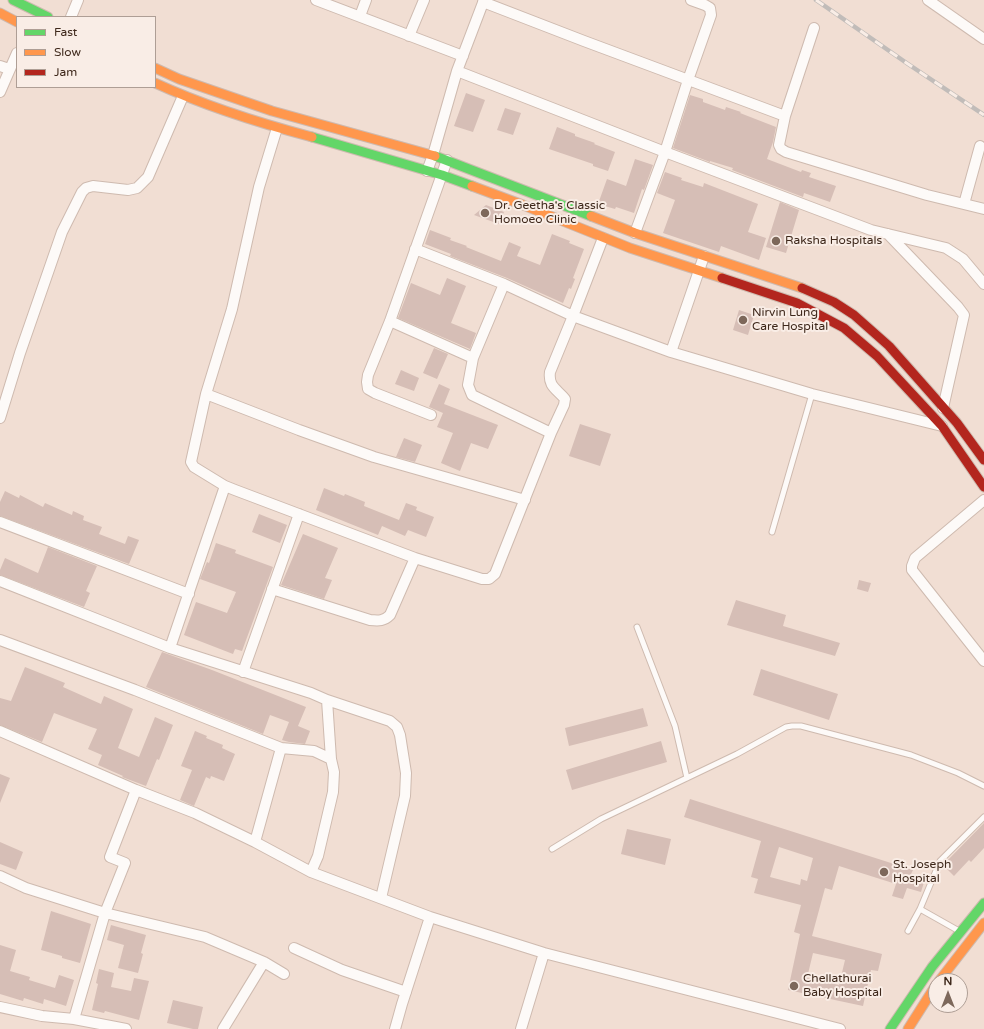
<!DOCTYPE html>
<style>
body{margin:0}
#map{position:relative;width:984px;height:1029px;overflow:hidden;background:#f1ded3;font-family:"Varela Round",sans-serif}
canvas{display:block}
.legend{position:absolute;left:16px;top:16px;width:140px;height:72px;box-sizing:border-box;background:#f9ede6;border:1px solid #ae9e95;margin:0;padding:5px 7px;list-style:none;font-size:12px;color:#3e281b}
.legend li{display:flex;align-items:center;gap:8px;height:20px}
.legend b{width:20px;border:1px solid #ae9e95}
.north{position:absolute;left:928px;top:973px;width:40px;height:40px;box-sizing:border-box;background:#f9ede6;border:1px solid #ae9e95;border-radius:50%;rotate:0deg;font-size:11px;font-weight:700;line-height:16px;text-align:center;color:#3e281b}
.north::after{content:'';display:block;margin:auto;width:14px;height:18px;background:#7d685b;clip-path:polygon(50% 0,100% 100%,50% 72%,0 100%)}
</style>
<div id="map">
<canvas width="984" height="1029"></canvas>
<ul class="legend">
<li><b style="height:5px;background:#63d668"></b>Fast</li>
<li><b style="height:5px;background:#ff974d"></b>Slow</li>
<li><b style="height:5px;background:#b3261e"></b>Jam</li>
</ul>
<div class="north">N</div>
</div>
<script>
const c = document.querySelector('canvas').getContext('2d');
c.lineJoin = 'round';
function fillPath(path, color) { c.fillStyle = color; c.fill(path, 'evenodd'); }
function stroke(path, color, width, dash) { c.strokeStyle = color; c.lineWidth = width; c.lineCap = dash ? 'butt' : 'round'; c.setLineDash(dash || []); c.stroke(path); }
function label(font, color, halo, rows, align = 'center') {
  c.font = font + ' "Varela Round",sans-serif'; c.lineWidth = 4; c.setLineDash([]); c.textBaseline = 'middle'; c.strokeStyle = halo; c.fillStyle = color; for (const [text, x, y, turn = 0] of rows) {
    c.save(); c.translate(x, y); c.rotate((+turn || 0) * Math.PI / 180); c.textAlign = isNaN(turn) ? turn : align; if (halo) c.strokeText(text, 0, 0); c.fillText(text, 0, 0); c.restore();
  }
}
const building = new Path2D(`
 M466,93l19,7 -12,32 -19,-6z
 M690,95l13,4v3l22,8 1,-3 15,5 -1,1 36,14 -3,15 -6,17 34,13 1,-2 9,3 -2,4 27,9 -6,16 -26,-9 -1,4 -71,-27 1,-2 -23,-7v1l-37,-14z
 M505,108l16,5 -8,22 -16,-5z
 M557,127l18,7v2l20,7 -1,1 21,8 -7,19 -15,-5v-2l-44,-15z
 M635,159l18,6 -9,25 -2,-1 -8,24 -18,-6 -1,2 -17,-5 9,-25 19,7z
 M665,172l17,6 -1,2 22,7 1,-4 54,21 -10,28 18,6 -7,22 -38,-14 -2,6 -56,-19 12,-33 -18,-7z
 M780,202l19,8 -13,43 -20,-6z
 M486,205l18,7 -5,12 -25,-9z
 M430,230l21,8 -1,2 17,6 -1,1 35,14 8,-19 12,5 -4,9 23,9 12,-31 18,7 -1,2 15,6 -11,29 2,1 -4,10 -2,-1 -6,15 -56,-25 -57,-22 1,-2 -26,-10z
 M447,278l19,8 -15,37 25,10 -6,16 -72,-31 13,-35 29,12z
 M739,310l15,5 -6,20 -15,-5z
 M434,348l14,6 -11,25 -14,-6z
 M401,370l18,8 -5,13 -19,-7z
 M439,384l11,5 -6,15 54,21 -10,24 -17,-6 -11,28 -19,-8 12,-30 -16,-6 6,-14 -14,-6z
 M580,424l31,10 -11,32 -31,-10z
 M404,438l18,7 -7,17 -19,-5z
 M324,488l20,8 1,-2 20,8 -1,4 35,14 7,-17 11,4 -1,3 18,7 -8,20 -18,-7 -3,6 -23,-10 -4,9 -62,-25z
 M5,491l14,7 1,-3 23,12 2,-4 27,12 1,-4 11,5 -1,4 19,7 -3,7 26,10 3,-8 11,4 -10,24 -129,-48v-14z
 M259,514l28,11 -7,18 -28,-11z
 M303,534l35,14 -13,30 7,2 -8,19 -43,-14z
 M216,543l20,7 -1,3 38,14 -31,84 -7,-2 -2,5 -49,-19 12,-33 31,11 9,-21 -36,-13 7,-17 2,1z
 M48,547l49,19 -11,25 4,2 -6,14 -84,-32v-5l5,-12 33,15z
 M859,580l12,3 -3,9 -11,-3z
 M736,600l50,15 -3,11 57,17 -5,13 -108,-31z
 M162,652l50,18 94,37 -8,19 12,5 -5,13 -16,-2 -7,-2 7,-18 -19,-7 -7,19 -117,-47z
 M25,667l40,16 -2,4 38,17 3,-8 29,13 -15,39 21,9 16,-40 18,8 -14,35 -2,-1 -11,27 -24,-9 1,-1 -25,-11 4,-10 -14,-6 9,-20 -6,-2 -37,-14 -12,29 -42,-17v-27l11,3z
 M761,669l77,25 -9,26 -76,-25z
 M643,708l5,18 -79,20 -4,-18z
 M195,731l12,5 -1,2 17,7 -1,3 13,6 -11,27 -13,-5 -1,3 -4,-2 -12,29 -14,-6 12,-30 -11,-4z
 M661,741l6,21 -95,28 -6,-20z
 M0,774l10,4 -10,25z
 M690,799l223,71 -2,4 14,5 -4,13 -14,-4 -4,11 -11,-3 4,-12 -57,-18 -7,24 -7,-2 -13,48 70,18 -4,17 -7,-1 -8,36 -75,-16 12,-56 -6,-2 7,-27 -47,-12 4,-14 -7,-2 10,-36 -77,-24zM779,847l34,11 -6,23 -6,-2 -1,6 -30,-8zM813,953l32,7 -6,25 -32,-7z
 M984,823v25l-13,14 -2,-2 -15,16 -11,-11z
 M627,829l44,10 -6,26 -44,-11z
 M0,842l23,10 -7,18 -16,-6z
 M51,911l40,13 -11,39 -18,-5v-2l-21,-6z
 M111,925l35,10 -5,18 2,1 -5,19 -20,-5 6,-23 -17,-5z
 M0,945l16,5 -6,21 20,6 -1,3 26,8 4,-13 15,5 -8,26 -22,-7 -1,5 -19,-6 -1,3 -23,-7z
 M99,969l15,4 -3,14 20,4 3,-13 15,3 -10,39 -34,-9 -1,2 -12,-3 6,-26 -2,-1z
 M173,1000l30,7 -5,22h-5l-26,-6z`);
const lane = new Path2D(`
 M772,532l40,-138
 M637,627l38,99 12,52
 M552,849l49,-30 136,-65 49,-27 6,-1h9l110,29 47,18 26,13
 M920,909l39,22
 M908,931l12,-22 20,-48 44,-44`);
const street = new Path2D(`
 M316,0l147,56
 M928,0l56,39
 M483,2l101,39 201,75 29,-88
 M360,16l6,-16
 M71,17l7,-17
 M409,36l15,-36
 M0,66l9,3
 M457,71l208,81 23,-72 23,-65 -1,-7 -5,-3 -14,-5
 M0,92l17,-39
 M785,116l-6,29 2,4 5,3 141,43 57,14
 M277,128l-18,59 -27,122 -26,85 -15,68 3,5 31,19 10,4 180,68 67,21h7l6,-5 56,-141 13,-28 1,-6c-8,-10 -17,-12 -15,-27l23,-56 30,-78
 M427,171l6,-16 24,-84 27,-71
 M964,204l16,-58
 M635,233l30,-81 206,78 75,18 17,11 21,25
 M888,234l70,73 6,8 -21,93
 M415,249l89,35 69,32 98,36 141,42 130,32
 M504,284l-31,74 -5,27 4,10 79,38
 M390,321l83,37
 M671,352l33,-96
 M206,394l93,36 75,27 151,43
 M431,415l-56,-22 -7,-4 -1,-7 1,-7 22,-54 57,-161
 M0,418l20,-65 42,-121 20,-40 4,-4 7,-2 35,4 9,-2 11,-11 35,-81
 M984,500l-69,58 -3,8v4l72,91
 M0,522l189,72
 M0,581l170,67 141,45 16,7 63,21 7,6 3,8 6,38 -1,23 -24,102
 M272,589l98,31c9,1 14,1 20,-5l25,-57
 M0,640l135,50 146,58 33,3 17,8
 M170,648l55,-162
 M243,672l56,-158
 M0,731l136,59 59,23 60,29 56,30 119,45 114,36 296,76
 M255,842l26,-94
 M311,872l7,-16 15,-64 1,-20 -3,-13 -4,-59
 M0,876l26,12 79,25 100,24 59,25 20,12
 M294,948l48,22 64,22
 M0,1007l42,9 32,3 52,10
 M74,1019l31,-106 20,-50 -15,-6 26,-67
 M223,1029l41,-67
 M395,1029l7,-25 28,-87
 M521,1029l23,-76`);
const fast = new Path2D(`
 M13,0l35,17
 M312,137l130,38 30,11
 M435,156l156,60
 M890,1029l42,-62 52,-64`);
const slow = new Path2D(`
 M0,13l17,9
 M155,68l24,11 93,32 163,45
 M155,83c50,23 104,40 157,54
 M472,186l51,19 107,43 92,30
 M591,216l44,17 167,55
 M939,981l45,-58
 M908,1029l28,-44`);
const jam = new Path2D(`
 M722,278l75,25 47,25 33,28 65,70 42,61
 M802,288l32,14 20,13 35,31 68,77 27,37`);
const rail = new Path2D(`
 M816,0l92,64 76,51`);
const markers = [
 [485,213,5,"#7d685b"],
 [776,241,5,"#7d685b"],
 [743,320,5,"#7d685b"],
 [884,872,5,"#7d685b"],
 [794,986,5,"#7d685b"]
];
const poiNames = [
 ["Dr. Geetha's Classic",494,206],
 ["Homoeo Clinic",494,220],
 ["Raksha Hospitals",785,241],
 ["Nirvin Lung",752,313],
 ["Care Hospital",752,327],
 ["St. Joseph",893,865],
 ["Hospital",893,879],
 ["Chellathurai",803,979],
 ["Baby Hospital",803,993]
];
fillPath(building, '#d6beb6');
stroke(lane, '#cebaaf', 7);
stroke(street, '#cebaaf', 12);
stroke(fast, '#cebaaf', 11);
stroke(slow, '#cebaaf', 11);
stroke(jam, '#cebaaf', 11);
stroke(lane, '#fdfaf8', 5);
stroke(street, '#fdfaf8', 10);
stroke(fast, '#63d668', 9);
stroke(slow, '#ff974d', 9);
stroke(jam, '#b3261e', 9);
stroke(rail, '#c1bcb9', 4.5);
stroke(rail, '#f9ede6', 3, [9]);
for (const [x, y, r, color] of markers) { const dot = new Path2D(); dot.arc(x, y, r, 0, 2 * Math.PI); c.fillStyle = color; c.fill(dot); stroke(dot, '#f9ede6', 1.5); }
label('12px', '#3e281b', '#f9ede6', poiNames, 'left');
</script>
